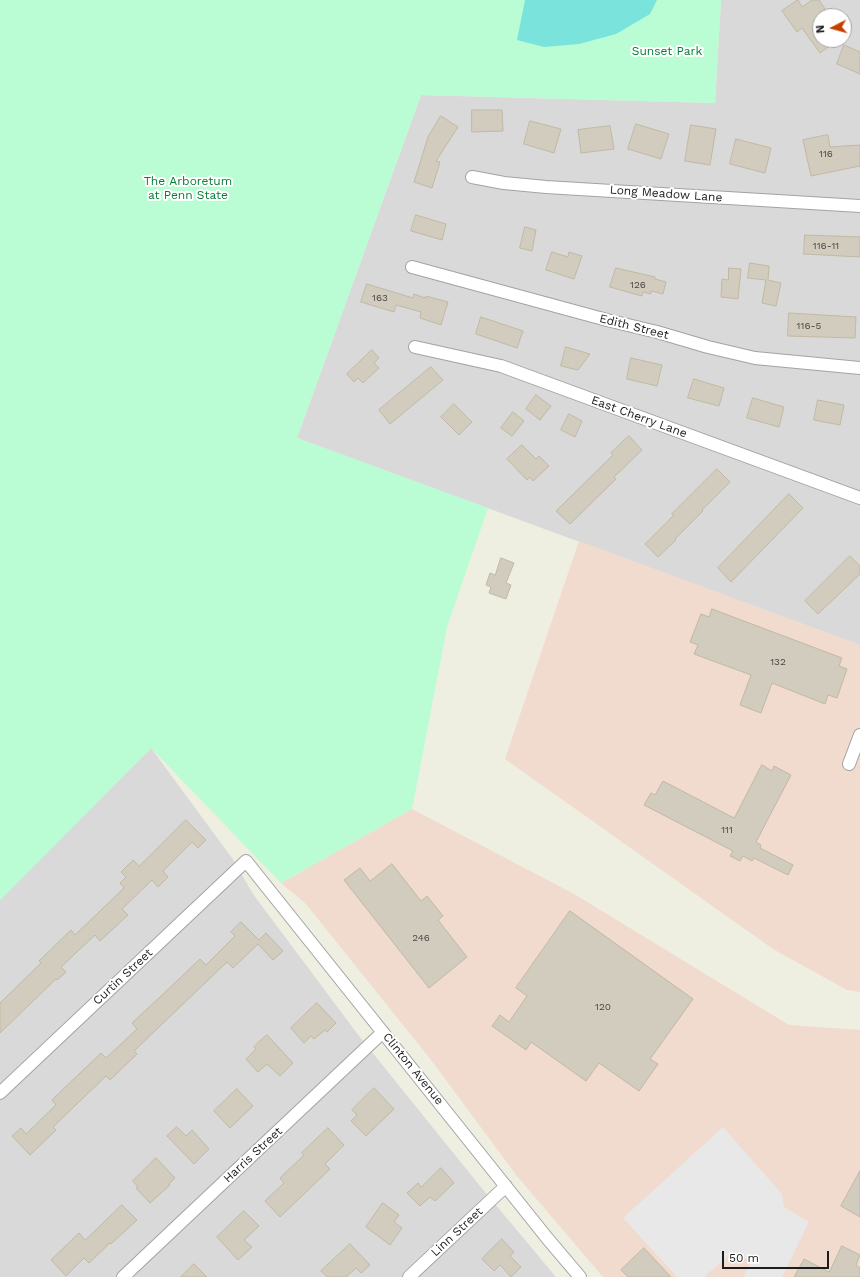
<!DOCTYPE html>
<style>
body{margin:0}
#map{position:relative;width:860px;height:1277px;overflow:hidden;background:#eeeee1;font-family:"Work Sans",sans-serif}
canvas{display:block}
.north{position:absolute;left:812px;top:8px;width:40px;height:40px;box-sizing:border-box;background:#fff;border:1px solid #a4a4a4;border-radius:50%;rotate:264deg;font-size:11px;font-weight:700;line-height:16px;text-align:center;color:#1c1c1c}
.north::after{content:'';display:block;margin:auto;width:14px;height:18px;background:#c84000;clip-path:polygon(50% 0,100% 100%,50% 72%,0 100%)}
.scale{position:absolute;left:722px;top:1251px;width:107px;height:18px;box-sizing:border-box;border:2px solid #1c1c1c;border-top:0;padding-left:5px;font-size:12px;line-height:14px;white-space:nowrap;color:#1c1c1c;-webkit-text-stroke:3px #fff;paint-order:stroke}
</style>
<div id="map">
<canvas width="860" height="1277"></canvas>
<div class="north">N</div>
<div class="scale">50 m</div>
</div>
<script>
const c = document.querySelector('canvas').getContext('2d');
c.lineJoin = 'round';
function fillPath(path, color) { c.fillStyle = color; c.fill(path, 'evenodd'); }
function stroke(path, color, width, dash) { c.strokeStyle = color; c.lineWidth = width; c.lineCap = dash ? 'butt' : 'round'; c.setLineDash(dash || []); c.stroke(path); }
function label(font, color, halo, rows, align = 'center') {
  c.font = font + ' "Work Sans",sans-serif'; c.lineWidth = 4; c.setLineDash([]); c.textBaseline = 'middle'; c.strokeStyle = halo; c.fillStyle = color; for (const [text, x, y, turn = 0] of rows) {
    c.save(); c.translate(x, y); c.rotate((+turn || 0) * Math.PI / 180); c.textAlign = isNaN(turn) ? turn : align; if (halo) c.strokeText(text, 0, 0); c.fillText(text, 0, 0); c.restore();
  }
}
const residential = new Path2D(`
 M721,0h139v645l-563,-207 124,-343 294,8zM820,16h24v24h-24z
 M151,748l81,110 21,36 106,142 121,150 76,91h-556v-377z`);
const commercial = new Path2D(`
 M579,541l281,104v347l-13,-2 -74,-41 -268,-190z
 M412,809l162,85 215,131 71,5v247h-257l-86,-101 -86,-116 -125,-156 -25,-21z`);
const park = new Path2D(`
 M0,0h721l-6,103 -294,-8 -124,343 191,70 -41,119 -35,182 -131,74 -130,-135 -151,152z`);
const pitch = new Path2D(`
 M525,0h132l-7,14 -34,20 -37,10 -35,3 -27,-7z`);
const parking = new Path2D(`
 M723,1127l59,67 2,13 25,15 -27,55h-39l9,-16 -19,-9 -29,25h-27l-54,-59z`);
const building = new Path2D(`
 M798,0l4,7 10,-7h7l6,9 -5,4v27h18l-18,13 -18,-25 -5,4 -15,-21z
 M844,45l16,7v22l-23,-10z
 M472,110h30l1,21 -31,1z
 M441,116l17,11 -22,34 4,1 -8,26 -18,-6 14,-45z
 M530,121l31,8 -7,24 -30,-9z
 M636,124l33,10 -8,25 -33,-10z
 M691,125l25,4 -6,36 -25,-4z
 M610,126l4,23 -33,4 -3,-23z
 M828,135l2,12 30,-2v21l-49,10 -8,-36z
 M736,139l35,9 -6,25 -35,-9z
 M416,215l30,9 -4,16 -31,-9z
 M525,227l11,3 -4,21 -12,-3z
 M805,235l55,2v20l-56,-3z
 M552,252l16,5 1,-5 13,4 -8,23 -28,-9z
 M750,263l19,3 -1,14 13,3 -5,23 -14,-3 4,-23 -18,-2z
 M616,268l39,9v2l11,3 -3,12 -12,-3v3l-8,-2 -1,4 -32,-9z
 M729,268l12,1 -3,30 -17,-2 1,-18 6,1z
 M367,284l46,14 1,-4 11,4 1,-2 22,6 -7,23 -21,-7 1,-6 -25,-7 -2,7 -33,-10z
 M789,313l67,4 -1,21 -67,-2z
 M481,317l42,14 -6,17 -41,-14z
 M566,347l24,7 -12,16 -17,-4z
 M372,350l7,8 -5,5 5,5 -16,15 -5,-5 -4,4 -7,-8z
 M631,358l31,7 -5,21 -30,-7z
 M431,367l12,13 -53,44 -11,-14z
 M694,379l30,9 -5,18 -31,-8z
 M536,395l15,11 -11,14 -14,-11z
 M753,398l31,9 -5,20 -32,-9z
 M818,400l26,5 -4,20 -26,-5z
 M454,404l18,18 -13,13 -18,-18z
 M513,412l11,9 -12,15 -11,-8z
 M569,414l13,7 -7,16 -14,-7z
 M629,436l13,14 -28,27 2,2 -46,45 -14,-13 57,-56 -2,-2z
 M522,445l14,14 3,-3 10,10 -16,15 -3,-4 -3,3 -20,-21z
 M717,469l13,13 -28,28 1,1 -28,28 1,1 -18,17 -13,-13 29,-29 -2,-1z
 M789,494l14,14 -72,74 -13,-14z
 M850,556l10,10v8l-42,40 -13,-13z
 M501,558l13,5 -8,20 5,2 -5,14 -17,-6 2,-6 -5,-2 4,-12 5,2z
 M712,609l130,49 -3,8 8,3 -10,29 -9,-3 -3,9 -53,-21 -11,30 -21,-8 11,-30 -57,-21 4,-9 -8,-3 11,-28 8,3z
 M762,765l10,6 2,-5 17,9 -35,67 5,3 -1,3 33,17 -5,10 -34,-17 -2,3 -9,-5 -3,5 -10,-5 3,-5 -89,-46 7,-12 4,2 8,-14 71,37z
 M186,820l20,20 -8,8 -6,-6 -29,29 5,6 -10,10 -6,-7 -30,29 6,6 -28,26 -5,-6 -34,32 5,5 -9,8 -1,-1 -56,54v-30l41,-40 -2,-2 32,-31 4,5 49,-47 -4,-5 6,-6 -5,-5 12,-12 6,6z
 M392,864l29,37 6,-5 16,20 -5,4 29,37 -38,31 -85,-108 16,-12 10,13z
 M570,911l123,88 -43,60 8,5 -19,27 -40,-28 -13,18 -55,-39 -5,8 -34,-24 8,-11 9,7 18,-26 -11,-8z
 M241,922l18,18 7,-7 17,18 -10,9 -15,-16 -25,24 -6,-6 -93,89 3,3 -27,26 -4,-4 -53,51 3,3 -26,25 -18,-19 9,-8 5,6 30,-29 -4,-5 26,-25 23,-22 5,5 31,-29 -5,-6 28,-26 40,-38 6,6 29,-29 -4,-4z
 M317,1003l19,20 -9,9 -2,-2 -11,9 -3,-3 -7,7 -13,-15z
 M267,1035l26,28 -13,13 -13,-12 -9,8 -12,-13 10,-10 -2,-2z
 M374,1088l20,21 -28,27 -15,-15 6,-6 -5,-5z
 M237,1089l16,17 -23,22 -16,-17z
 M177,1127l9,9 6,-6 17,19 -15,15 -27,-28z
 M328,1128l16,17 -19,19 5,5 -50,48 -15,-16 19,-18 -4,-5 24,-23 -2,-2z
 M156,1158l19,20 -6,6 1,1 -20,18 -14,-15 2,-1 -5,-6z
 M441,1168l13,15 -19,18 -5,-4 -10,9 -13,-13 11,-10 3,4z
 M860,1171v46l-19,-11z
 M383,1203l16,12 -5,7 8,6 -12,17 -24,-18z
 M122,1205l15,15 -26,24 -1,-1 -21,20 -5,-5 -18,18 -15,-16 28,-27 6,7z
 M244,1211l15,15 -15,14 8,7 -14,13 -21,-23z
 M502,1239l12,13 -4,4 11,11 -10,10 -11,-12 -6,6 -12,-12z
 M350,1244l20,21 -9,8 -5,-5 -10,9h-19l-6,-6z
 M842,1246l18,9 -4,10 4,3v9h-66l10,-18 25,13z
 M644,1248l27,29h-43l-7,-7z
 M194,1264l13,13h-26z`);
const street = new Path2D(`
 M472,177l32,6 42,4 314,19
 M412,267l195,53 50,12 51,15 47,11 105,10
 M415,347l86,19 359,132
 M849,764l11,-29
 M0,1093l246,-232 301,377 33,39
 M123,1277l260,-245
 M409,1277l97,-91`);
const numberNames = [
 ["116",826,154],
 ["116-11",826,246],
 ["126",638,285],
 ["163",380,298],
 ["116-5",809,326],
 ["132",778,662],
 ["111",727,830],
 ["246",421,938],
 ["120",603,1007]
];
const parkNames = [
 ["Sunset Park",667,51],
 ["The Arboretum",188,181],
 ["at Penn State",188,195]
];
const streetNames = [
 ["Long Meadow Lane",666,194,4],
 ["Edith Street",634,327,14],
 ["East Cherry Lane",639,417,20],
 ["Curtin Street",123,977,-43],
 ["Clinton Avenue",413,1069,51],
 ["Harris Street",253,1155,-43],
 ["Linn Street",457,1232,-43]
];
fillPath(residential, '#dad9d9');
fillPath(commercial, '#f1dbce');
fillPath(park, '#bafcd4');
fillPath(pitch, '#79e3dc');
fillPath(parking, '#e8e8e8');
fillPath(building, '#d1ccbe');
stroke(building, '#c1b9a3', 1);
stroke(street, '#a3a3a3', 14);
stroke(street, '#fff', 12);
label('10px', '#494844', null, numberNames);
label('12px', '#057f36', '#fff', parkNames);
label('12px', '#1c1c1c', '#fff', streetNames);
</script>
